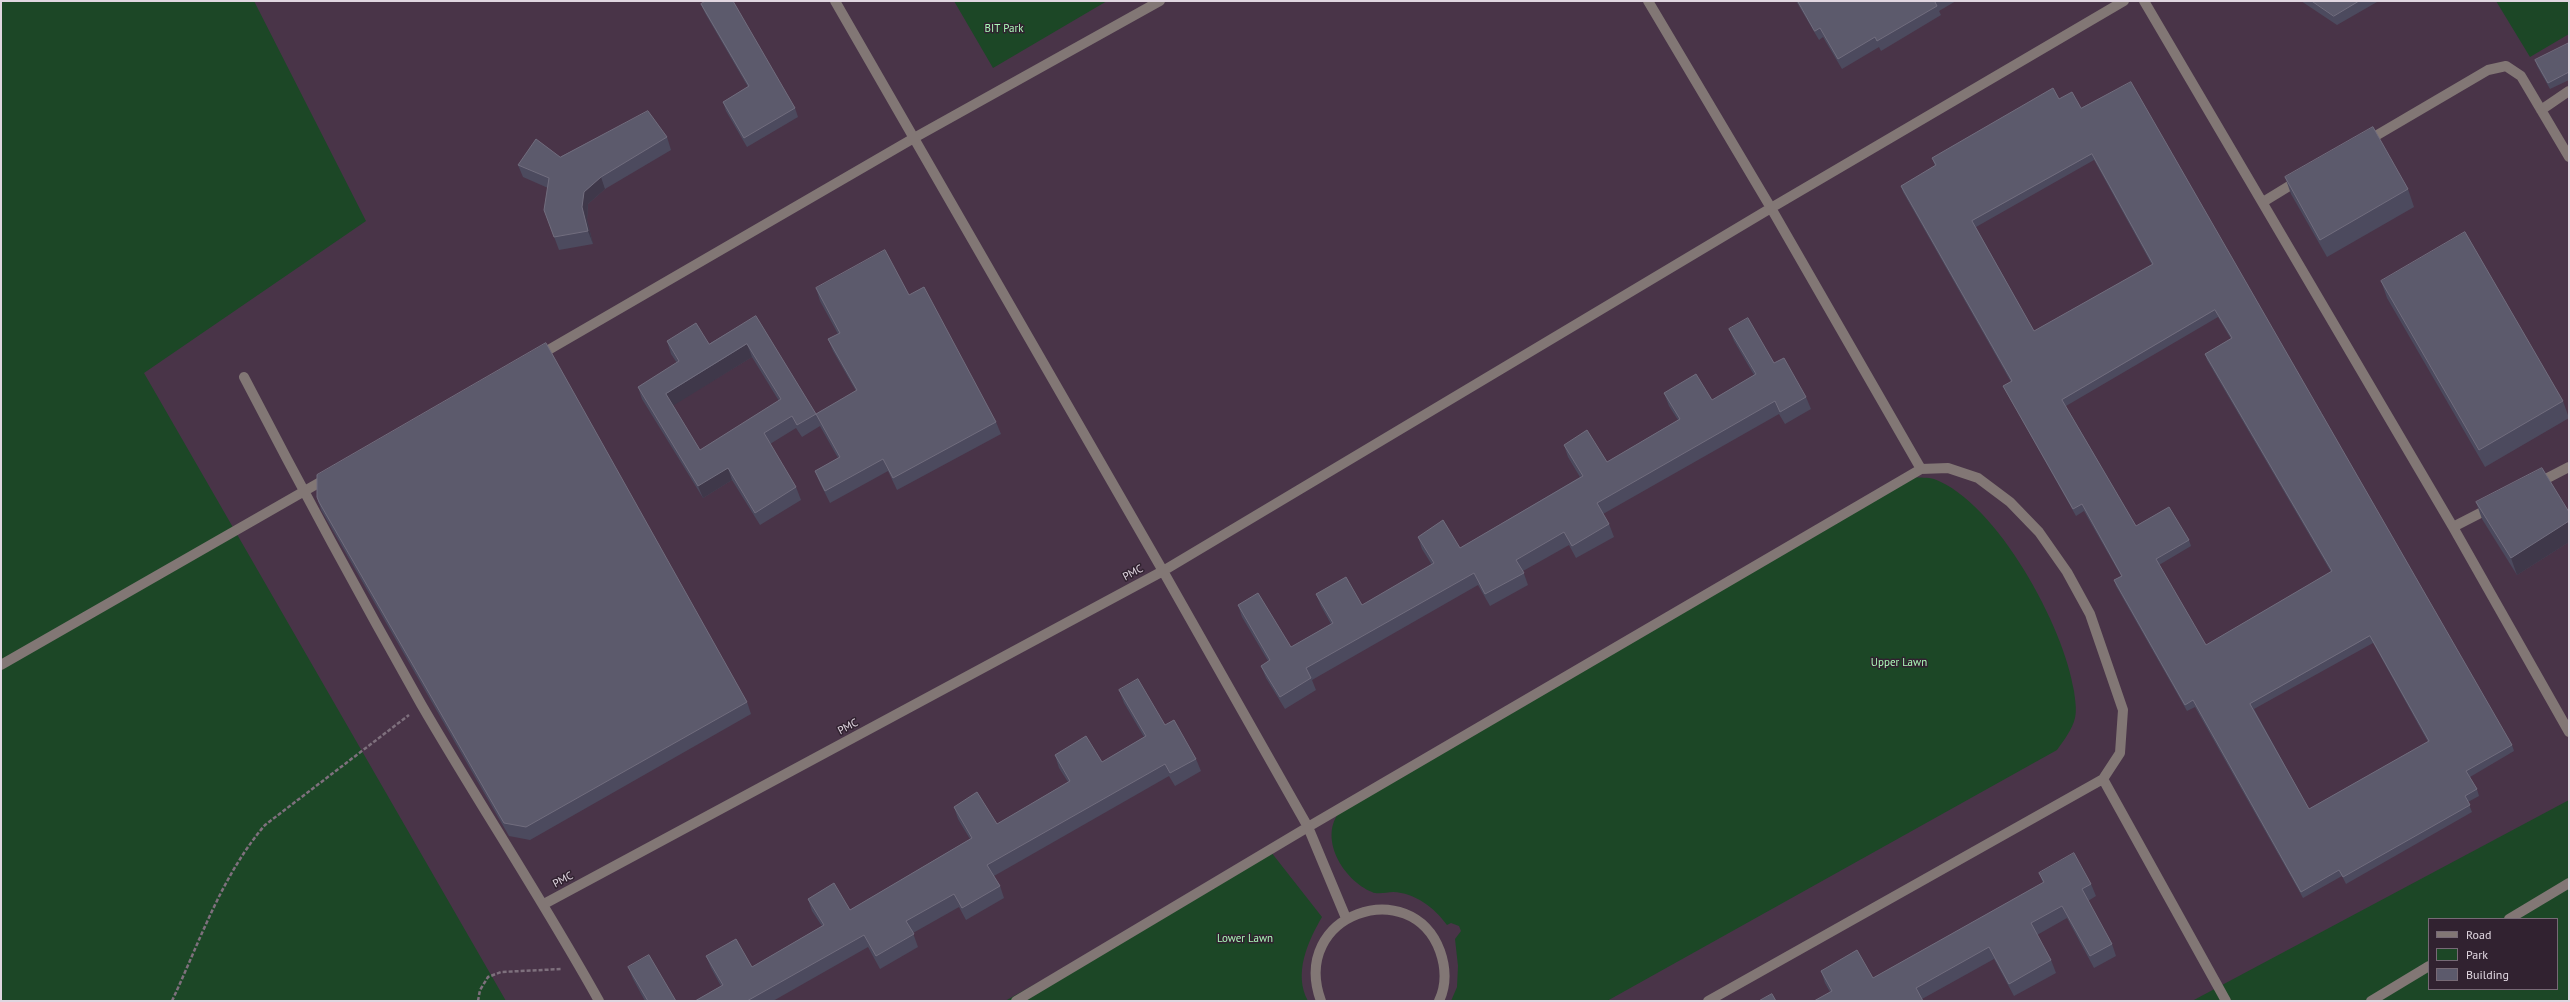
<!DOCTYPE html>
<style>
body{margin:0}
#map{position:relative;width:2570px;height:1002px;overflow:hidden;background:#3c2c3b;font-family:"PT Sans",sans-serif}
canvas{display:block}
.frame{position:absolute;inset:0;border:2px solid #e0d6e0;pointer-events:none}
.legend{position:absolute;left:2428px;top:918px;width:130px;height:72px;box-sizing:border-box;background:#312230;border:1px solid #776a76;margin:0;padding:5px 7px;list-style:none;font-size:12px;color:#e0d6e0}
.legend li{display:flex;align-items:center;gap:8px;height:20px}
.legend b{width:20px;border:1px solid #776a76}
</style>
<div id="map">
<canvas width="2570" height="1002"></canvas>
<div class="frame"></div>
<ul class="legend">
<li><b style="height:5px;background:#827775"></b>Road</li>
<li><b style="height:11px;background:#1c4726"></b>Park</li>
<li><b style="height:11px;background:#5c5a6c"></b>Building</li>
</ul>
</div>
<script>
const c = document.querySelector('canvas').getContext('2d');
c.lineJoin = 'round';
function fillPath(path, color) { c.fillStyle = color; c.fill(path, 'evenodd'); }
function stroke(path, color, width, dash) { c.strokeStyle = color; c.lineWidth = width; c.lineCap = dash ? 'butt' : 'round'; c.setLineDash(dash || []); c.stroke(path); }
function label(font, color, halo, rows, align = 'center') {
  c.font = font + ' "PT Sans",sans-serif'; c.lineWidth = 3; c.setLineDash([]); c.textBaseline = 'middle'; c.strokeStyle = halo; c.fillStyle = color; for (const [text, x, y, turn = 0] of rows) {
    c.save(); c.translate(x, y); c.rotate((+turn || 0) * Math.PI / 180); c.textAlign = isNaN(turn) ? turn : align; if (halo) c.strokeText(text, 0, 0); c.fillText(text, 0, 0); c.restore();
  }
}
const built = new Path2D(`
 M1,1h2568v1000h-2568zM2429,919h128v70h-128z`);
const green = new Path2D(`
 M1,1h253l112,220 -222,152 362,628h-505z
 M954,1h153l-114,67z
 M2496,1h73v33l-39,23z
 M1913,477c7,1 15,0 21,2 63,23 131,149 140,212 1,8 3,19 1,27 -3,12 -11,22 -18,32l-450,251h-156l6,-14 1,-21 -3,-27 6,-8 -2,-5 -8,-3 -4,2c-13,-18 -32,-32 -54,-33 -6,0 -15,3 -21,0 -29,-12 -55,-55 -31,-82z
 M2569,800v201h-377zM2429,919h128v70h-128z
 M1271,852l51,65c-14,24 -29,57 -14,84h-303z`);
const path = new Path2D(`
 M172,1001c28,-60 50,-126 93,-176l144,-110
 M478,1001l2,-11 8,-13 13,-5 61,-3`);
const minor = new Path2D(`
 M835,1l328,570 145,256 38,91
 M1648,1l123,207 150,261
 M2144,1l309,526 116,205
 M2541,110l28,-19
 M2367,141l121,-71 18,-4 15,10 48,81
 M2263,202l36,-22
 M538,356l376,-218 246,-137
 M244,377c57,110 116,219 177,327 58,100 122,196 178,297
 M2536,484l33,-17
 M2453,527l39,-20
 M1,665l328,-188
 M2103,779l123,222
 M544,904l619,-333 608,-363 353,-207
 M2509,919l60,-36
 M1016,1001l292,-174 613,-358 27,-1 30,10 32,24 29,30 28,40 23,42 33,96 -3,43 -17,26 -395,222
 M1321,1001c-32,-87 90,-128 119,-50 6,17 7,33 -1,50
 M2371,1001l58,-35`);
const wall = new Path2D(`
 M1796,1h160l-17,10 2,4 -60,36 -2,-4 -37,22 -19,-32 -4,3z
 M2301,1h76v1l-40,23z
 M701,4l94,104 3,9 -51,30 -21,-36 -3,-9 25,-15 -43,-74z
 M2569,43v37l-19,9 -13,-23 -2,-6z
 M2059,99l22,9 431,637 2,6 -44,26 7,12 2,7 -11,6 4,10 -126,72 -4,-8 -39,22 -108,-191 -8,4 -71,-125 -2,-6 7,-4 -37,-65 -8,5 -70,-124 -3,-6 8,-4 -108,-190 -2,-6 34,-20 -3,-8zM2094,160l58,105 -118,66 -58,-104zM2218,317l13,22 -26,15 2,6 124,212 -125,73 -47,-80 32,-19 -2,-6 -53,-14 -70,-120zM2373,643l55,99 -119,67 -55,-100z
 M667,137l4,13 -66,39 -17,15 -1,16 6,24 -34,6 -15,-40 4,-22 -25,-11 -5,-12z
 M2285,177l123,12 6,18 -87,50 -36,-63z
 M2381,281l182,120 6,17 -84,49 -98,-169z
 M816,288l93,7 87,127 5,12 -104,56 -9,-19 -58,32 -10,-20 -5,-12 23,-13 -18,-32 -18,11 -6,-9 -26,16 26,43 5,13 -41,25 -28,-45 -29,18 -61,-99 -4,-12 39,-24 -6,-9 -4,-13 42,3 47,-28 60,98 40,-23 -23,-40 -5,-12 10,-5 -18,-33zM752,357l27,44 -79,49 -27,-45z
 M1729,329l45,34 32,34 5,12 -26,15 -6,-10 -176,100 6,10 5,13 -38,21 -7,-13 -46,26 5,14 -38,21 -12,-21 -166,95 4,10 -31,19 -19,-31 -5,-12 7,-5 -26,-44 -4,-12 53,42 40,-23 -10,-18 -5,-12 46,11 70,-40 -10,-16 -4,-12 42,11 120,-71 -12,-20 -4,-12 43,17 71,-42 -9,-14 -5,-13 48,7 42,-25 -20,-34z
 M317,497l430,205 4,12 -221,126 -21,-4 -188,-326z
 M2476,502l93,10v30l-52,33 -35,-56z
 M1119,690l46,35 31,34 5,12 -26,15 -6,-10 -175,100 6,10 4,12 -38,22 -7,-13 -46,26 5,14 -38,22 -12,-22 -95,54h-78l26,-15 -10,-18 -5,-12 46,11 70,-41 -10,-15 -4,-12 42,11 120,-71 -12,-20 -4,-12 43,17 71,-42 -9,-14 -4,-13 47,7 42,-25 -20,-34z
 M2039,873l52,11 5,12 -8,5 24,43 4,12 -22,12 -27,-50 -30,17 14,25 5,13 -42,23 -20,-37 -72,40 -92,-7 -5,-9 -4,-12 52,7 170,-95z
 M628,967l48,34h-31l-12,-22z`);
const shadedWall = new Path2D(`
 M601,177l4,12 -17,15 -1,16 6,24 -5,-13 -6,-24 2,-15z
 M747,344l5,13 -81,50 -5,-13z
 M728,468l4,12 -29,18 -5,-12z
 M2569,521v21l-52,33 -6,-17z`);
const building = new Path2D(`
 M706,1h27l62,107 -51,30 -21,-36 26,-16 -48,-82z
 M1798,1h139l-2,1 2,4 -60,35 -2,-4 -37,22 -18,-31 -5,3z
 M2312,1h47l-25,15z
 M2569,43v29l-21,11 -13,-23z
 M2131,82l381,663 -46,26 11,18 -12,7 5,9 -127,72 -4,-7 -38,22 -108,-192 -8,5 -71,-125 8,-4 -40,-72 -9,5 -70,-123 9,-5 -111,-195 35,-21 -4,-7 121,-70 6,11 13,-7 9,16zM2092,154l61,110 -119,67 -62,-110zM2215,310l17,28 -27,16 127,217 -126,74 -50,-86 33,-19 -20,-33 -33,19 -74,-126zM2370,636l59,105 -120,68 -59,-105z
 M648,111l19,26 -66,40 -17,15 -2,15 6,24 -34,6 -10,-27 5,-32 -31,-13 18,-26 24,18z
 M2373,127l35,62 -88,51 -35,-63z
 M2465,232l98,169 -84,49 -98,-169z
 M885,250l24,45 15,-8 72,135 -103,56 -10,-19 -58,32 -10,-20 25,-14 -24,-43 41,-24 -29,-51 12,-6 -24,-45z
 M756,316l60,98 -19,11 -5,-9 -28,17 32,54 -41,26 -27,-45 -30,18 -60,-99 41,-26 -12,-20 29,-18 13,21zM747,344l34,55 -81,51 -34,-56z
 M1748,318l26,45 10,-5 22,39 -26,15 -5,-11 -178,102 12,21 -37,22 -8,-14 -48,28 8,13 -39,21 -11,-21 -168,95 5,10 -31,19 -19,-31 9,-6 -32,-55 20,-12 33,54 42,-24 -17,-29 30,-17 16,28 72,-42 -16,-26 25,-17 17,28 123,-72 -19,-31 23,-15 20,32 73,-43 -16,-26 32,-19 16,26 44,-26 -27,-45z
 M546,343l201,359 -221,125 -22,-4 -185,-321 -2,-5v-22z
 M2542,468l27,44v9l-58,37 -35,-56z
 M1138,679l27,46 9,-5 22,39 -26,14 -5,-9 -178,101 13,21 -38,22 -8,-14 -48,27 8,13 -38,22 -12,-21 -117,66h-52l28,-16 -17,-29 30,-17 16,28 72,-42 -16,-26 26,-16 16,27 122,-72 -18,-31 23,-15 20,32 73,-43 -15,-26 31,-19 16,26 44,-26 -27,-46z
 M2074,853l17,31 -9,5 30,55 -22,12 -28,-50 -31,17 20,37 -42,24 -20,-37 -73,41 7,13h-109l18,-10 -11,-20 36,-21 16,28 171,-96 -5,-9z
 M649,955l27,46h-28l-20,-34z
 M1772,994l4,7h-17z`);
const parkNames = [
 ["BIT Park",1004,29],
 ["Upper Lawn",1899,663],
 ["Lower Lawn",1245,939]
];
const streetNames = [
 ["PMC",1133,573,-28],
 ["PMC",848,727,-28],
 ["PMC",563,880,-28]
];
fillPath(built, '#493448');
fillPath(green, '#1c4726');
stroke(path, '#7e707d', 2.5, [4, 2]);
stroke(minor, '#827775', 10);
fillPath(wall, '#4c4a5e');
fillPath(shadedWall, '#3f384a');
fillPath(building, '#5c5a6c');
stroke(building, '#716d7e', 1);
label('11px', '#acfab9', '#312230', parkNames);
label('11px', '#e0d6e0', '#312230', streetNames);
</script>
